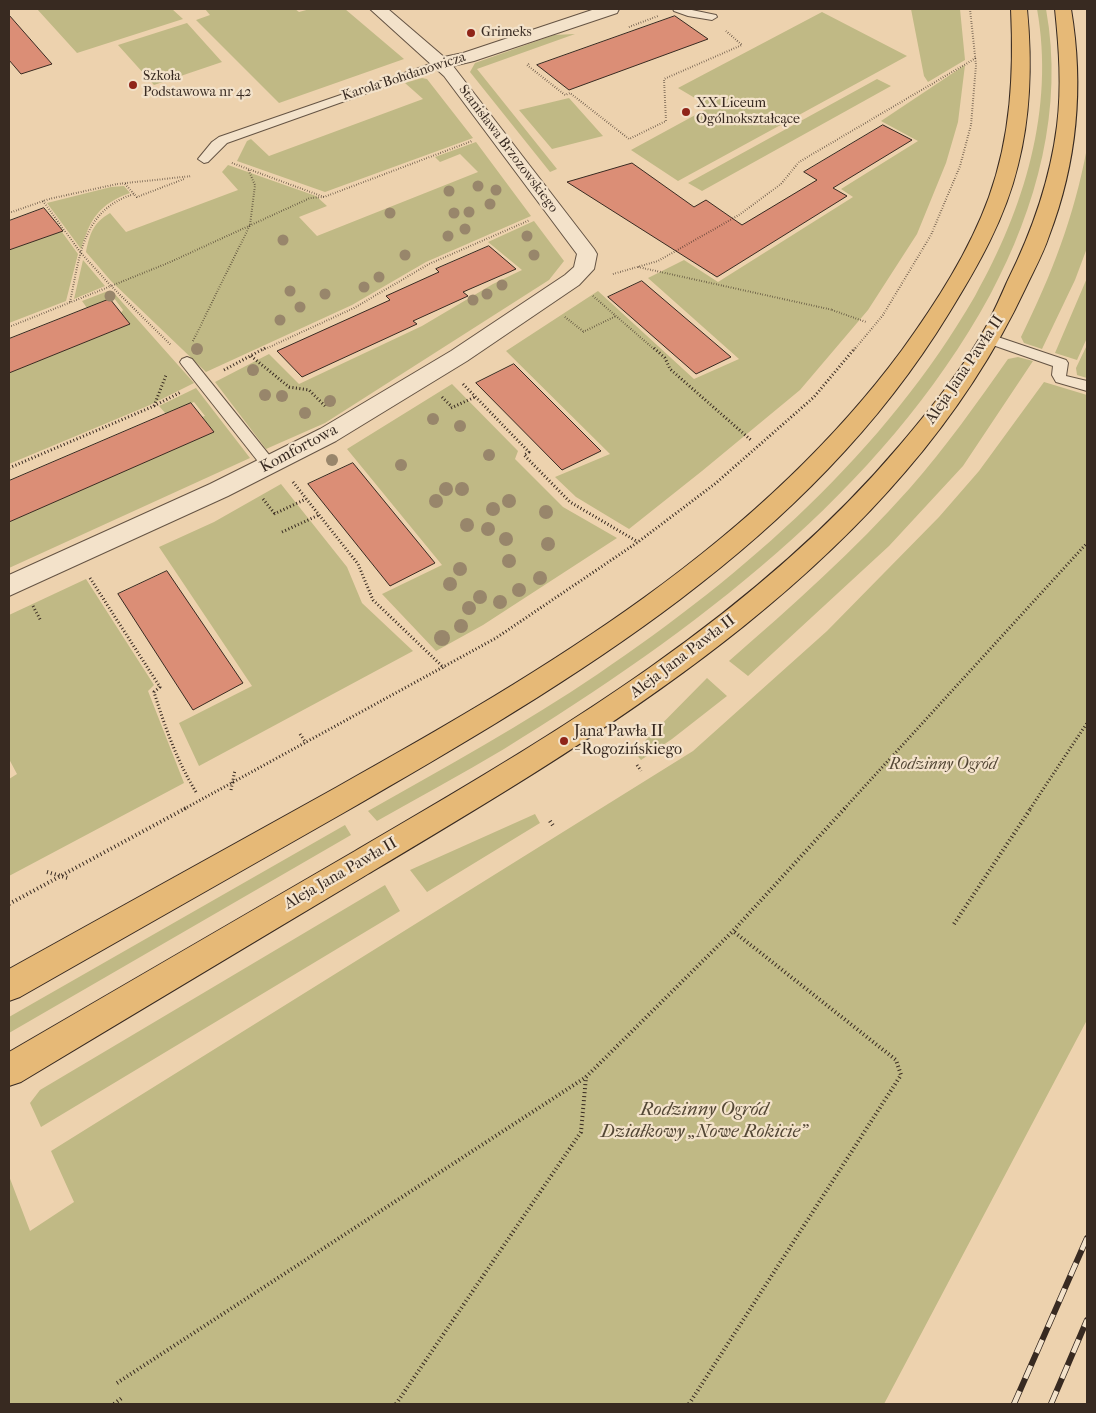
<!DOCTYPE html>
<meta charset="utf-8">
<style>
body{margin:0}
#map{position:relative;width:1096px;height:1413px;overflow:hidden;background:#edd2ae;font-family:"IM FELL French Canon",serif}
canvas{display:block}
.frame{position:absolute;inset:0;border:10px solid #382a21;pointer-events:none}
</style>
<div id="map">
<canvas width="1096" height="1413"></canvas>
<div class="frame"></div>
</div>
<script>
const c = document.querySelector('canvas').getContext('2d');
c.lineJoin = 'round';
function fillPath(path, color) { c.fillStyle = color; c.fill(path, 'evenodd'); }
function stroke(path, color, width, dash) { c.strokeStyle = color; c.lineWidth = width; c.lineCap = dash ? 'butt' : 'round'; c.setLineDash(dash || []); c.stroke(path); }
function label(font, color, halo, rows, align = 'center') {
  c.font = font + ' "IM FELL French Canon",serif'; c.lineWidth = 4.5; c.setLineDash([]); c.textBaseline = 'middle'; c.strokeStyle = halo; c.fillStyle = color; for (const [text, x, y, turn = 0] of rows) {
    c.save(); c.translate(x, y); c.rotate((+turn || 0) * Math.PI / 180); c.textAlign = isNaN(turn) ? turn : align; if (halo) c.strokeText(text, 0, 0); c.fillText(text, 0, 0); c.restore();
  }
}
const green = new Path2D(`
 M37,9h135l11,10 -106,34z
 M205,9h90l4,3 11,-3h35l59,50 -125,44 -83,-83 14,-5z
 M911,9h49l5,51 -37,22 -4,-6z
 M1037,9h9c18,99 -9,198 -56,286 -108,198 -298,338 -486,454 -42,25 -85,48 -127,72l-9,-10c78,-44 156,-87 230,-137 148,-100 287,-222 377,-378 49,-87 80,-187 62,-287z
 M822,12l85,44 -229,125 -47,-31 79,-43 -32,-19z
 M187,23l35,39 -68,23 -36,-40z
 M575,34l-98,35 80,100 -7,3 -80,-100 5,-9 79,-28z
 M965,65l-7,57 -12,41 -29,71 -49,76 -68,80 -98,81 -73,58 -53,-32 -21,-20 55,-23 -104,-103 92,-60 96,88 45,-20 -91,-81 36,-18 34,22 135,-85 -12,-8 77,-48 -37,-20z
 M422,78l5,1 46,59 -148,54 -88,-31 10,-20 4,-2 18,17 154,-57 -18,-16z
 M877,79l14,7 -189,105 -14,-8z
 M569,98l34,38 -51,13 -33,-39z
 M476,142l55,74 -105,46 -74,43 -146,67 -95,-91 -25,-29c4,-19 7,-29 24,-39l16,19 112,-42 -16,-18 6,-7 88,31 11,10 -28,11 18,19 161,-64 -18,-18 -20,8 -5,-5z
 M1087,148v100l-12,32 -33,69 -18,-6 -3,-6c31,-63 53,-120 66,-189z
 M124,186l6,7c-31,11 -40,26 -49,56l-34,-46 64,-16z
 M534,221l30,40 -15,19 -224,143 -59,26 -51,-67 54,-28 30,30 123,-58 71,-42 29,-14 -34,-28z
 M60,232h2l16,22 -12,47 -57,22v-73z
 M83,260l22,26 -31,13z
 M1087,278v60l-10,22 -22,-7z
 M108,291l6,2 80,90 -44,22 -141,59v-91l121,-49 -9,-11 2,-3 -9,-12 -27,10 -5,-7z
 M1087,345v33l-10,-3 -1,-7z
 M1018,357l15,4 -70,105 -74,80 -141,130 -19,-15c63,-55 125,-110 181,-173 36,-41 67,-85 98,-129z
 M1044,382l43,13v625l-203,384h-875v-228l21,55 44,-29 -23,-51 642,-400 134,-120 112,-114 40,-46z
 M452,384l66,67 -3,8 48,48 54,31 -134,87 -47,26 -54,-57 60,-29 -95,-116z
 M196,388l54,70 -241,110v-46l205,-90 -12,-15 3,-1 -11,-14 -28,12 -7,-8z
 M281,484l66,83 15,36 51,48 -214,115 -20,-43 73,-37 -93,-139 55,-25z
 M86,579l68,106 -6,6 36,92 -175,93v-97l8,-5 -8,-15v-144z
 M707,678l20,18 -55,43 -31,21 -7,-8z
 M535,814l5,9 -113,69 -17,-22z
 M345,825l6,10 -342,198v-16z
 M385,885l15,26 -359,216 -11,-24 10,-13z`);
const building = new Path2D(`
 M9,15l43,49 -31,10 -12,-14z
 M675,16l33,23 -139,51 -32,-25z
 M883,125l29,15 -79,48 14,8 -130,81 -150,-95 65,-19 62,44 12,-7 36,25 75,-45 -13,-8z
 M44,208l19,23 -54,19v-29z
 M489,246l27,23 -53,23 5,4 -55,25 4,3 -115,53 -25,-26 113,-51 -4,-4 53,-24 -3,-3z
 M642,281l89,76 -35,17 -88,-77z
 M110,299l20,25 -121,49v-34z
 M514,364l87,87 -39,19 -86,-87z
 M191,403l23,29 -205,90v-41z
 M353,463l82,100 -45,23 -82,-102z
 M167,571l76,112 -50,27 -75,-116z`);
const pathFar2 = new Path2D(`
 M629,27l29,-11
 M529,64l-2,1 38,30 5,-2 59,46 37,-18 -2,-42 78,-34 -16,-14
 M232,163l92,34 148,-56
 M125,184l9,10
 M43,201l38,52 30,33 57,-23 142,-65 14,-1
 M9,213l40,-14 68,-15 75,-8
 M638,267l195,43
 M613,274l45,-13 81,-46 42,-31 18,-22 177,-104
 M593,296l62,54
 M70,302c10,-46 12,-92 64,-108l3,3 47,-18
 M832,310l34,12
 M565,317l19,15
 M9,327l102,-41 60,59
 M583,332l33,-16
 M193,341l57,-116 5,-40 -7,-16
 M263,350l91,-42 75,-44 101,-44
 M854,350l29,-35 48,-80 29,-69 11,-41 5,-60 -6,-56`);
const pathFar1 = new Path2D(`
 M654,348l11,10 5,11 82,72
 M251,356l38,31 20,3 16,16
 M224,370l41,-22
 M463,384l66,68 -5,3 46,47 68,40
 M442,397l10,10
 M154,406l12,-31
 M451,408l24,-11
 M9,468l145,-62 27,-14
 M293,482l65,82 15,36 71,68
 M263,499l12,15
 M274,514l32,-15
 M282,532l37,-17
 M90,578l70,109 -6,5c11,35 23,69 42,100
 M33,606l8,15
 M300,734l6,9
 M637,765l4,6
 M231,790l4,-20
 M184,809l312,-171 142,-96 78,-59 98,-86 41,-49
 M844,809l243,-266
 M1030,809l57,-86`);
const path = new Path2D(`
 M550,821l4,6
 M47,872l21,6
 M9,904l177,-96
 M954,924l77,-116
 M117,1383l469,-306 147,-146 112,-123
 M114,1404l9,-7
 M396,1404l185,-272 5,-55
 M689,1404l212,-329 -5,-15 -163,-129`);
const service = new Path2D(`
 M673,9h14l29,6 1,2 -5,3 -24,-4 -14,-5z
 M442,60l6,3 -2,2 -219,78 -19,19 -4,1 -6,-4 14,-17 7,-5z
 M989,334l77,26 2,3 -2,13 21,5v10l-31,-9 -4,-7 1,-9 -69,-24 -2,-3 2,-3z
 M187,357l5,2 82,102 3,4 -3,4 -5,1 -5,-1 -82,-104 -2,-3 2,-3z`);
const minor = new Path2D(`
 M370,9h18l56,48 19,-4 132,-44h24l-2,4 -143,48 -21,5 141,183 3,5 -3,15 -15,16 -112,76 -131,80 -108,55 -219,100v-21l201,-91 110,-55 131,-78 114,-76 9,-8 3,-13 -133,-178z`);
const primary = new Path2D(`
 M1011,9h16c5,52 4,105 -9,156 -13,54 -40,101 -69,148 -140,230 -377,368 -604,499 -108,62 -217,123 -325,185l-11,4v-32c109,-61 219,-121 328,-182 209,-117 420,-241 565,-437 34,-47 67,-98 87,-153 22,-61 25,-124 22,-188z
 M1055,9h16c13,77 6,154 -22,227 -6,18 -15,34 -23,51 -128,274 -413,441 -663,590 -114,68 -228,136 -342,205l-12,4v-34c115,-67 230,-134 346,-201 195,-114 397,-231 545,-406 31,-37 64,-77 87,-120 7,-14 14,-29 20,-43 25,-50 43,-101 50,-156 5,-40 2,-78 -2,-117z`);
const rail = new Path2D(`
 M1014,1404l73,-166
 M1051,1404l36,-84`);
const trees = [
 [478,186,5.5],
 [496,190,5.5],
 [449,191,5.5],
 [490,204,5.5],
 [469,212,5.5],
 [390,213,5.5],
 [454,213,5.5],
 [465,229,5.5],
 [448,236,5.5],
 [527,236,5.5],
 [283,240,5.5],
 [405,255,5.5],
 [534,255,5.5],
 [379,277,5.5],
 [502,285,5.5],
 [364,287,5.5],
 [290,291,5.5],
 [325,294,5.5],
 [487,294,5.5],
 [110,296,5.5],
 [473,300,5.5],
 [300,307,5.5],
 [280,320,5.5],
 [197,349,6],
 [253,370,6],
 [265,395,6],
 [282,396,6],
 [330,401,6],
 [305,413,6],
 [433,419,6],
 [460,426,6],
 [489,455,6],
 [332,460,6],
 [401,465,6],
 [446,489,7],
 [462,489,7],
 [436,501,7],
 [509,501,7],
 [493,509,7],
 [546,512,7],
 [467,525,7],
 [488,529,7],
 [506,539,7],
 [548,544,7],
 [509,561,7],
 [460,569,7],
 [540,578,7],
 [450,584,7],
 [519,590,7],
 [480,597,7],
 [500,602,7],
 [469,608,7],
 [461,626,7],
 [442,638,8]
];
const markers = [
 [471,33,5,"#8f2418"],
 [133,85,5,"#8f2418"],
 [686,112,5,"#8f2418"],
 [564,741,5,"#8f2418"]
];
const farPoinames = [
 ["Grimeks",481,33],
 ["Szkoła",143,77],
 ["Podstawowa nr 42",143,93],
 ["XX Liceum",696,104],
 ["Ogólnokształcące",696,120]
];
const farStreetnames = [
 ["Karola Bohdanowicza",404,77,-18],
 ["Stanisława Brzozowskiego",508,149,53]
];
const streetNames = [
 ["Aleja Jana Pawła II",965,370,-56],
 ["Komfortowa",299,449,-28],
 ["Aleja Jana Pawła II",683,657,-37],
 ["Aleja Jana Pawła II",341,874,-30]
];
const poiNames = [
 ["Jana Pawła II",574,732],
 ["- Rogozińskiego",574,750]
];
const parkNames = [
 ["Rodzinny Ogród",943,765]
];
const nearParknames = [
 ["Rodzinny Ogród",704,1110],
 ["Działkowy „Nowe Rokicie”",704,1132]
];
fillPath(green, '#c0b985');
fillPath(building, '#db8e76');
stroke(building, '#382a21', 1);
stroke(service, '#655444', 2);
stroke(minor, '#655444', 2);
stroke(primary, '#382a21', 2);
stroke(pathFar2, '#382a21', 2, [0.5, 2]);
stroke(pathFar1, '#382a21', 3, [1, 2.5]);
stroke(path, '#382a21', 4, [1, 3]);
fillPath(service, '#f3e2ca');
fillPath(minor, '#f3e2ca');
fillPath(primary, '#e6b977');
stroke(rail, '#382a21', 6);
stroke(rail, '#f3e2ca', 4.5, [14]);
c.fillStyle = '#98866b';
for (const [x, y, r] of trees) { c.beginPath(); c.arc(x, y, r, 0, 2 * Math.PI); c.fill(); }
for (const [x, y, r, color] of markers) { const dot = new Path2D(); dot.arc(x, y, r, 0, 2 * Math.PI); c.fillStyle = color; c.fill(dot); stroke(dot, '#f3e2ca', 2); }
label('14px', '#382a21', '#f3e2ca', farPoinames, 'left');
label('14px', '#382a21', '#f3e2ca', farStreetnames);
label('16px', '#382a21', '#f3e2ca', streetNames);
label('16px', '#382a21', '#f3e2ca', poiNames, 'left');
label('italic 16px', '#534735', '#f3e2ca', parkNames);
label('italic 19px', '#534735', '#f3e2ca', nearParknames);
</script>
